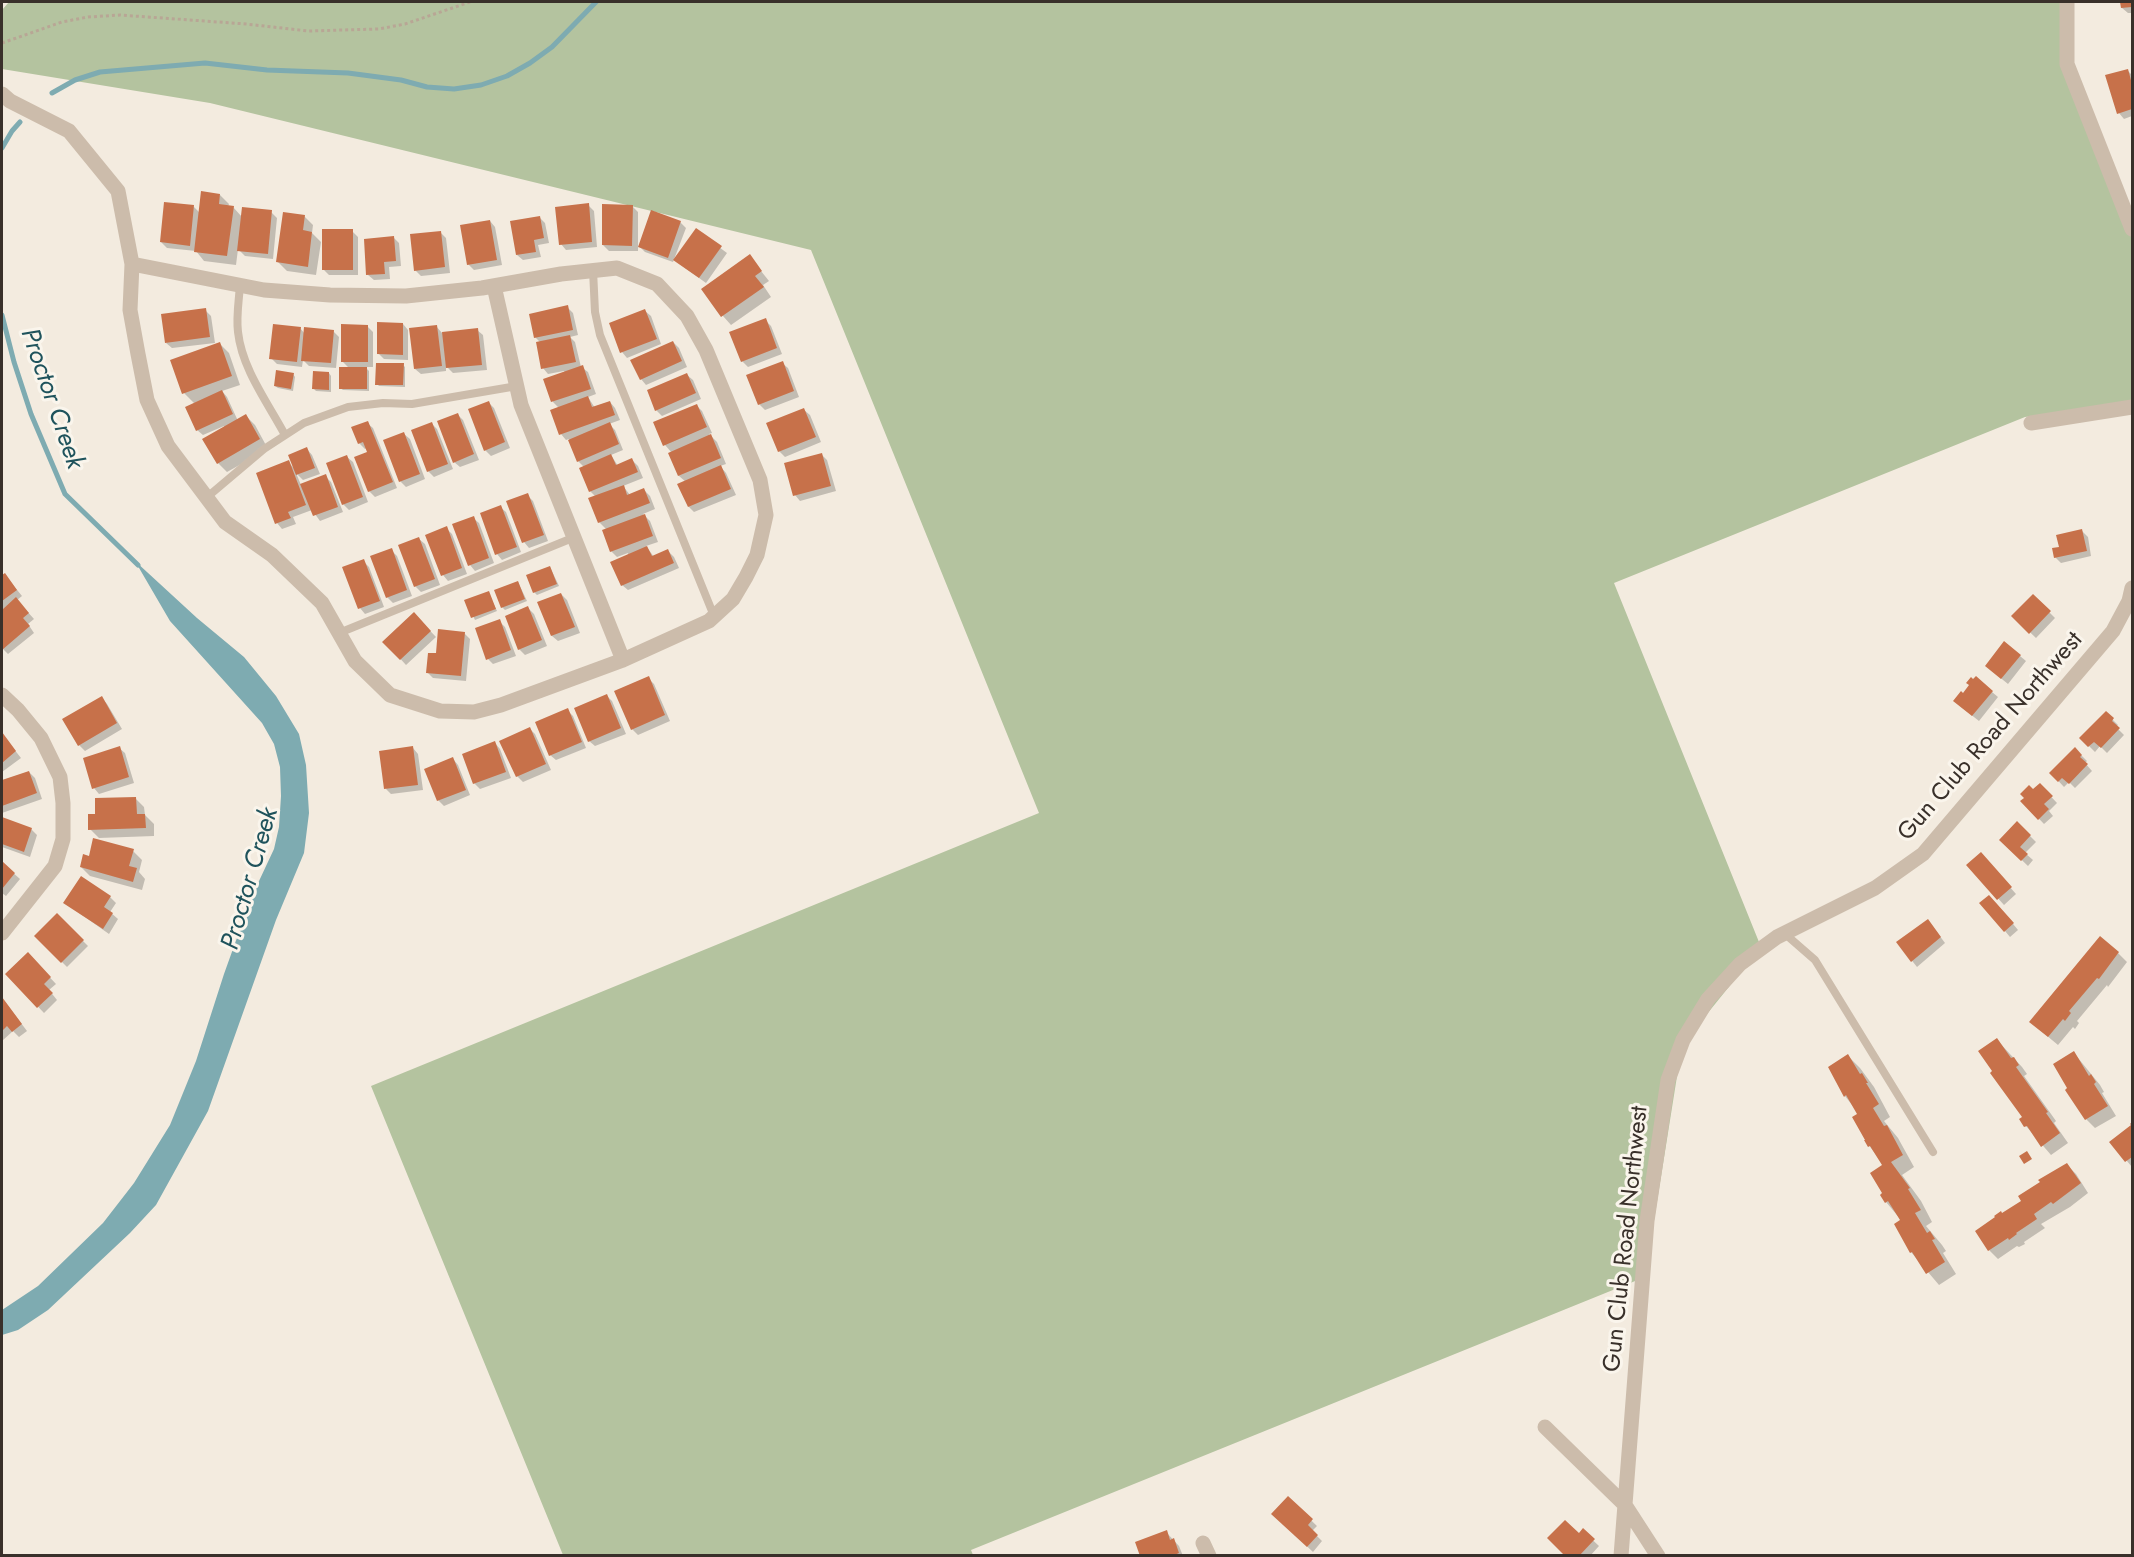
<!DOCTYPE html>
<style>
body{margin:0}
#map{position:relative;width:2134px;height:1557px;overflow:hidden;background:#f3ebdf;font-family:Jost,sans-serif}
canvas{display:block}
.frame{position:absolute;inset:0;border:3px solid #39302a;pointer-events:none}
</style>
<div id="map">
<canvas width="2134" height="1557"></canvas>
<div class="frame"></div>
</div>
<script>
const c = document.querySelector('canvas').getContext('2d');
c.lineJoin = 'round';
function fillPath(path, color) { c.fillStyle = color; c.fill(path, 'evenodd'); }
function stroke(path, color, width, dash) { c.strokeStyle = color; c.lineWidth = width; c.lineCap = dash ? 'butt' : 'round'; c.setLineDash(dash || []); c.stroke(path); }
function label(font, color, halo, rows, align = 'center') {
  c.font = font + ' Jost,sans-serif'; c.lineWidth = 6; c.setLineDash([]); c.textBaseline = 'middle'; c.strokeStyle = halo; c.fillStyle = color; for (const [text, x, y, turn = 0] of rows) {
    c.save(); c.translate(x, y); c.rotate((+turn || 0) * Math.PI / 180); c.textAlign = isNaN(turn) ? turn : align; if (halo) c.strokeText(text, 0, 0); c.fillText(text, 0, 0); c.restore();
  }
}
const green = new Path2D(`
 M9,2h2062l1,64 60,153v185l-107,13 -411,166 147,364 -79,98 -37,232 -674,273 2,5h-410l-192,-469 668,-273 -228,-563 -601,-147 -208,-34v-59z`);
const water = new Path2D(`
 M135,561l62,57 47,39 32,39 23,38 7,31 3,48 -5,40 -28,67 -68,191 -52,94 -26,28 -82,77 -30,20 -16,5v-25l36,-24 65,-63 31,-40 36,-58 26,-64 28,-87 28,-78 22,-47 5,-22 2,-31 -1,-29 -6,-23 -12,-21 -92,-102z`);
const shadow = new Path2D(`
 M2122,2h10v11h-4l-6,-5z
 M2127,70l5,5v41l-8,3 -5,-6z
 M220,195l9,9 -1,3h5l9,10 29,-5 6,6 -4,41 -28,-3 -7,-7 -2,16 -32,-4 -8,-10 -29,-3 -6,-6 32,-36 7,7z
 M588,205l6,6 3,36 -31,3 -5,-6z
 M632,206l6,6v39h-29l-6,-6z
 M304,216l9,9 -1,8 9,9 -5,33 -29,-4 -9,-9z
 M539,217l6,6 4,20 -11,2 3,12 -18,3 -6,-5z
 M490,221l5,6 7,38 -28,5 -6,-6z
 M680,222l6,6 -13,34 -28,-10 -6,-6z
 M696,230l31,23 -21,30 -25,-18z
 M352,231l6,6v38h-29l-5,-5z
 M440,232l6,6 4,35 -29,3 -6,-6z
 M394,238l5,5 2,23 -12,1 1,12 -16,1 -6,-5z
 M749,256l20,25 -6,4 8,12 -40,28 -8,-9 -20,-27z
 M567,307l6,6 5,22 -8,2 5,5 6,25 7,5 8,22 -8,3 7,11 15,-6 5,6 5,12 -11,4 6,6 8,20 -12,5 7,11 14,-6 6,6 5,12 -20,8 7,9 14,-5 6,6 5,13 -12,5 7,7 8,21 -12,4 8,11 14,-6 6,6 5,11 -51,22 -6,-5 6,-32 -11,4 -6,-6 -4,-21 -8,-8 -3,-25 -6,-6 -9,-22 3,-2 -6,-6 -9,-22 -3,1 -5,-6 -2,-26 -6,-6 -8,-23 20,-6 -1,-2 -16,3 -5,-6 -2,-25 -6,-6z
 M205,310l6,6 4,27 -43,5 -6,-5z
 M645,311l6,5 10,28 -34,14 -5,-6z
 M765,320l6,6 11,28 -34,13 -6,-6z
 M403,324l5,6v30l-24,-1 -5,-5z
 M367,326l6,6v35h-8l4,4v20l-26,-1 -3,-2 9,-20 -7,-7z
 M436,326l6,7 35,-3 6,5 4,35 -34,3 -7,-7v5l-25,3 -6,-5z
 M300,328l5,6 28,-3 6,6 -3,31 -27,-2 -6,-6 -1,7 -25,-3 -6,-6z
 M673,342l6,6 8,19 -41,18 -5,-6z
 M220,344l9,9 11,32 -18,6 5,6 11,24 8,-5 9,9 13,24 -41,23 -9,-9 6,-37 -21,9 -6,-5 -2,-26 -11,-11z
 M782,363l6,5 11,29 -34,13 -6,-6z
 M403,365l2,2v20l-26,-1 -2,-2z
 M329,373l2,3v16l-15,-1 -2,-2z
 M293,374l2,3 -2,14 -15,-3 -3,-2z
 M687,375l6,5 8,19 -39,17 -6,-6z
 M489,403l5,5 16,40 -19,8 -6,-6z
 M696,405l6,6 10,22 -3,1 8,8 9,22 -6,2 6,7 10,22 -42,17 -5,-5 -3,-25 -7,-6 -9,-22 2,-1 -7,-8z
 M804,410l6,5 11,27 -36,15 -6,-6z
 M458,415l5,5 16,40 -19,7 -6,-5z
 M367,423l6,5 24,60 -22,9 -6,-6v-38l-2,-5 -2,1 -6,-6z
 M432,424l5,5 16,40 -19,8 -6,-6z
 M404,434l6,5 15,40 -19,8 -6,-6z
 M307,449l5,6 8,19 -17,6 -7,-7 5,12 24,-9 6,6 12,30 -23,9 -8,-11 -19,7 3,7 -14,5 -5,-6 -19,-49 30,-12 7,7z
 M821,454l6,6 9,31 -36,10 -5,-6z
 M347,457l6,5 15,40 -19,8 -6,-6z
 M527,495l6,6 15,40 -19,7 -5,-6z
 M500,507l6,5 15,40 -19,8 -5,-6z
 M473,518l6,5 15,40 -19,8 -5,-6z
 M446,528l6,6 15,40 -19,7 -5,-6 -16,-40z
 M2082,531l6,6 3,19 -30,7 -6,-6 6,-9z
 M419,539l6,5 15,41 -19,7 -6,-6z
 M391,550l6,6 15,40 -19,7 -6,-6z
 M363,561l6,6 15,40 -19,7 -5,-6z
 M550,567l9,19 -22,9 -3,-3z
 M5,575l17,21 -5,4 17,19 -6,5 6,9 -26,21 -6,-6v-71z
 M518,582l9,19 -22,9 -3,-3z
 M488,592l9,19 -22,9 -9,-19z
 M561,594l6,6 13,33 -22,8 -6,-5 -13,-33z
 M2033,596l22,22 -19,20 -23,-22z
 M528,608l6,6 13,32 -22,9 -6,-6z
 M414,614l22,23 -30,28 -21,-23z
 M499,621l6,6 11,29 -23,8 -5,-5z
 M464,633l6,6 -4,42 -33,-3 -6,-6z
 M2020,656l6,5 -18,23 -16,-13z
 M648,678l6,6 16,37 -32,14 -6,-6z
 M1992,692l6,5 -19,24 -19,-15 3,-11z
 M607,696l5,5 14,33 -31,12 -6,-5z
 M102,698l5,6 15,25 -37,22 -6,-6z
 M567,710l6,6 13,32 -30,12 -6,-5z
 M2106,713l12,12 -2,2 8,8 -17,18 -7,-7 -5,6 -14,-14z
 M530,729l5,5 16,36 -28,12 -6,-6z
 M2,734l19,24 -19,14z
 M495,743l5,6 11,29 -31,11 -6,-6z
 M119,748l6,5 9,30 -35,11 -5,-6z
 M413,748l5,6 5,36 -32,4 -5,-5z
 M2075,749l12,12 -2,2 7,8 -17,17 -6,-6 -5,5 -13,-14z
 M453,759l5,6 12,30 -26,11 -6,-6z
 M29,772l6,6 7,21 -40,14v-31z
 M2040,785l17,18 -8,8 4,5 -9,8 -22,-23z
 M135,798l9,9 1,8 9,9v12l-55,2 -9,-9 7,-14z
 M2,819l29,10 6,6 -7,22 -28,-10z
 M2017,823l19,19 -11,11 8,7 -5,6 -27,-26z
 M133,851l9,9 -3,12 6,7 -3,11 -52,-14 -9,-9 9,-9z
 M1986,860l30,34 -12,11 -36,-40z
 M2,863l18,16 -14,17 -4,-3z
 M110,897l6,6 -6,9 8,7 -9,15 -44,-31z
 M1995,902l23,28 -8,7 -5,-6z
 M57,915l31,31 -21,21 -31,-31z
 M1933,927l12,16 -28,24 -19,-24z
 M2118,953l9,9 -19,25 -1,-2 -30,36 2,2 -4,6 -2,-2 -15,18 -18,-15z
 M28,954l28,30 -7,6 8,10 -13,13 -37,-39z
 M2,998l25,33 -8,6 -6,-6 -11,10z
 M1997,1040l25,27 5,7 -3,2 32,45 -2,2 14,20 -17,12 -25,-29z
 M2074,1053l26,32 4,7 -2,1 14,23 -21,12 -9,-9 -19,-29z
 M1848,1056l12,12 14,19 16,30 -6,4 14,17 16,29 -12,8 19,26 11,21 -6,4 16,19 4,6 -3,2 13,21 -17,11 -28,-33 -9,-31 -16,-19 -2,-36 -18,-25 -7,-27 -14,-18z
 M2132,1126v41l-21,-25z
 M2067,1165l9,9 12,19 -18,14 -29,17 4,4 -21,14 1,2 -6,3 -2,-1 -19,13 -9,-9 34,-49z
 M1288,1498l29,28 -5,5 10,10 -9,11 -40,-38z
 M1583,1531l16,15 -9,10h-23z
 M1166,1532l13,14 4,10h-41z`);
const stream = new Path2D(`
 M52,93l23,-13 25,-8 105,-9 62,7 81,3 53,7 26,7 27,2 27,-4 26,-9 23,-13 22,-16 44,-45
 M2,148l10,-17 8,-9
 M2,315l12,47 17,52 34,80 73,71`);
const building = new Path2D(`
 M2120,2h12v5l-11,1z
 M2128,69l4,15v25l-15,5 -12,-39z
 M201,191l19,3 -1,10 15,2 -7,50 -33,-4z
 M164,202l30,3 -4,41 -30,-4z
 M589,203l3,39 -33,3 -4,-38z
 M602,204l31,1 -1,41 -30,-1z
 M242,207l30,3 -4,44 -31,-3z
 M651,210l30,11 -13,37 -30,-11z
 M283,212l22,3 -2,15 9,2 -4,35 -32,-5z
 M540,216l4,22 -10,2 2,12 -20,3 -6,-34z
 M490,220l7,40 -30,5 -7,-40z
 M696,228l26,18 -23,32 -26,-18z
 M322,229h31v41h-31z
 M441,231l4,36 -31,4 -4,-37z
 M394,236l2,25 -12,1 1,12 -19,1 -2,-36z
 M750,254l12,17 -7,5 9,11 -43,30 -20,-28z
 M568,305l5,25 -39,8 -5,-24z
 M206,308l4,29 -45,6 -4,-29z
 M645,309l12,30 -37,14 -11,-30z
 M766,318l11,30 -36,14 -12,-30z
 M377,322l26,1v32l-26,-1z
 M273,324l28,3 -4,35 -28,-3z
 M341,324l27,1v37h-27z
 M437,325l5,41 -28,3 -5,-41z
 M304,327l30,3 -3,33 -30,-2z
 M478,328l4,37 -36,3 -4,-36z
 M570,335l6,27 -35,7 -5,-27z
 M673,341l9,20 -42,19 -10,-20z
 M220,342l12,34 -50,18 -12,-34z
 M783,361l11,30 -36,14 -12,-30z
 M376,363h28l-1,22h-28z
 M583,365l8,24 -40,13 -8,-23z
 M339,367h28v22h-28z
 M276,370l18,3 -3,16 -17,-3z
 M313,371l16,1v18l-17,-1z
 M687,373l9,20 -41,18 -8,-21z
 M222,390l11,24 -37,17 -11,-24z
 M588,396l4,11 18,-6 5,14 -56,20 -9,-25z
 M489,401l16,41 -21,9 -16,-42z
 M697,404l10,23 -44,19 -10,-24z
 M804,408l12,29 -38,15 -12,-29z
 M458,413l16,41 -21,9 -16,-42z
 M246,414l14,25 -43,25 -15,-25z
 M368,421l25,61 -25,10 -14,-35 13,-5 -4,-10 -5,2 -7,-17z
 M432,422l16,42 -21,8 -16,-42z
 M610,422l9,22 -42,18 -9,-22z
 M404,432l16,42 -21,8 -16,-42z
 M711,434l10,24 -43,18 -10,-23z
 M307,447l8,21 -19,7 -8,-20z
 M822,453l9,33 -38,10 -9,-33z
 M611,454l5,11 16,-7 6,14 -49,20 -10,-24z
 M347,455l16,42 -21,8 -16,-42z
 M289,460l17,45 -18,7 3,6 -16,6 -19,-51z
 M721,465l10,24 -43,18 -11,-23z
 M326,474l12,33 -25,9 -13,-32z
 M624,485l3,10 17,-7 6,15 -52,20 -10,-25z
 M528,493l16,42 -22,8 -16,-42z
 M501,505l16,42 -22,8 -15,-42z
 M645,514l8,22 -43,16 -8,-22z
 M474,516l15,42 -21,8 -16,-42z
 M447,526l15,42 -21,8 -16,-41z
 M2082,529l5,22 -33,7 -2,-10 7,-1 -3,-12z
 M419,537l16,42 -21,8 -16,-42z
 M647,546l5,10 16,-7 6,14 -53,23 -11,-24z
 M392,548l15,42 -21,8 -16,-42z
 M364,559l16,42 -22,8 -16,-42z
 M550,566l7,18 -24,9 -7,-18z
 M5,573l12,17 -15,11v-26z
 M518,581l7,18 -24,9 -7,-18z
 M489,591l7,18 -25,9 -7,-18z
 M561,593l14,34 -24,9 -14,-34z
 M2033,594l18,17 -22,23 -18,-18z
 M16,597l13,16 -6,5 7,8 -28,24v-40z
 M528,606l14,34 -24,10 -13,-34z
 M414,612l17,19 -31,29 -18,-18z
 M500,619l11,31 -25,10 -11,-32z
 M438,629l27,3 -4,44 -35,-3 2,-20h8z
 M2004,641l17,14 -20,24 -16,-13z
 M649,676l16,39 -34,15 -17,-39z
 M1976,676l17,15 -21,25 -19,-15 8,-10 2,2 6,-8 -3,-2 5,-6 2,2z
 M607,694l14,34 -33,14 -14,-34z
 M102,696l15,27 -39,23 -16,-27z
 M568,708l14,34 -33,14 -14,-34z
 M2106,711l8,7 -2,3 8,7 -19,20 -7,-6 -6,5 -9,-9z
 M530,727l16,37 -30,13 -17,-36z
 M2,732l14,19 -14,12z
 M495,741l11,31 -33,12 -11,-30z
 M120,746l9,31 -37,12 -9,-31z
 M413,746l5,39 -34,4 -5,-38z
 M2075,747l7,8 -2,2 8,7 -19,20 -7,-6 -4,4 -9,-9z
 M453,757l13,33 -29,11 -13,-32z
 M29,771l8,22 -35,13v-26z
 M2040,783l13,13 -9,8 5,5 -11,11 -18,-19 4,-3 -4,-4 9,-9 4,4z
 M136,797l1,17h8l1,14 -58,2v-16h7v-16z
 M2,817l30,11 -8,24 -22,-8z
 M2017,821l14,14 -11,12 8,7 -7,7 -22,-21z
 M93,838l41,11 -5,17 8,2 -4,14 -53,-15 3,-13 6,2z
 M1981,852l31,35 -15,13 -31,-35z
 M2,861l13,12 -13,16z
 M81,876l30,20 -7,11 9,6 -10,16 -40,-26z
 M1989,895l25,28 -10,9 -25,-29z
 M57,913l27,27 -23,23 -27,-27z
 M1928,919l13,18 -30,25 -15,-20z
 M2100,936l19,16 -20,27 -2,-1 -28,33 2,2 -6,8 -2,-2 -15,18 -19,-15z
 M28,952l23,25 -7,7 9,9 -16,15 -32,-34z
 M2,997l20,27 -10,8 -5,-6 -5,5z
 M1997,1038l14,20 3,-1 5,8 -3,2 32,45 -2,1 14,20 -19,14 -14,-21 -3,1 -5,-8 3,-2 -32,-44 2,-2 -14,-20z
 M2074,1051l15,25 2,-2 5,8 -2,2 14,22 -23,14 -20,-30 2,-2 -14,-24z
 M1848,1054l12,20 2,-1 6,10h-2l13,21 -6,4 11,18 3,-1 16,30 -12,7 19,26 -2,1 13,21 -6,3 12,20 3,-2 5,8 -3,1 13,22 -19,12 -14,-22 -2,1 -16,-29 6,-4 -12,-19 -3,2 -5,-8 2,-2 -12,-20 12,-8 -12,-19 -2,1 -4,-7h1l-13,-23 5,-3 -11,-19 -2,2 -16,-30z
 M2132,1122v35l-7,5 -16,-20 22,-17 -1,-1z
 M2027,1151l5,8 -8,5 -5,-8z
 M2067,1163l14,20 -28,21 -2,-2 -17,12 3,5 -21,14 1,1 -8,6 -1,-2 -20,13 -13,-20 20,-14 -1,-1 7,-5 1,2 19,-12 -3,-5 22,-14 -2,-2z
 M1288,1496l25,23 -5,6 10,10 -11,12 -36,-33z
 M1565,1520l14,13 4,-5 12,11 -16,17h-14l-18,-18z
 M1167,1530l3,10 4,-2 5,15 -7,3h-32l-5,-14z`);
const path = new Path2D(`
 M2,43l60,-21 26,-5 32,-2 126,9 62,7 71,-2 26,-5 65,-22`);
const lane = new Path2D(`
 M593,270l2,42 5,23 114,281
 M240,285c-1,15 -4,32 -2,47 4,37 30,71 47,103
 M206,498l58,-49 40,-26 44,-16 35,-4 29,1 105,-18
 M339,633l236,-96
 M1784,933l31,27 118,192`);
const street = new Path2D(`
 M2067,2v62l65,165
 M2,94l8,7 59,30 49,60 14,73
 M132,264l132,26 66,5 76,1 76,-8 79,-14 56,-6 40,16 30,32 19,34 54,130 6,35 -9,40 -11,22 -13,22 -24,22 -86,39 -122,45 -27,7 -34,-1 -50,-16 -35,-34 -33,-58 -50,-48 -47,-33 -57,-76 -21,-46 -9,-46 -8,-44z
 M494,286l27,119 102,255
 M2031,423l101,-16
 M2,695l16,15 23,28 19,39 3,26v36l-8,27 -53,67
 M1545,1427l80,78 33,51
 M1203,1543l6,13
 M1621,1556l26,-335 21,-141 15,-40 25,-41 32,-35 37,-27 98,-49 48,-34 190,-223 16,-30 3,-13`);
const streetNames = [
 ["Gun Club Road Northwest",1991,737,-49],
 ["Gun Club Road Northwest",1627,1239,-84]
];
const waterNames = [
 ["Proctor Creek",51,399,71],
 ["Proctor Creek",251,879,-74]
];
fillPath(green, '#b4c39f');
fillPath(water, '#7eabb1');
fillPath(shadow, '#0003');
stroke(stream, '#7eabb1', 5);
fillPath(building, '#c7714a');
stroke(path, '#b8a695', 3, [3, 3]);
stroke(lane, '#ccbcab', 8);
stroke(street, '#ccbcab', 15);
label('24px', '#39302a', '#faf5ec', streetNames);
label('italic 26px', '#1f535c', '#faf5ec', waterNames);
</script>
